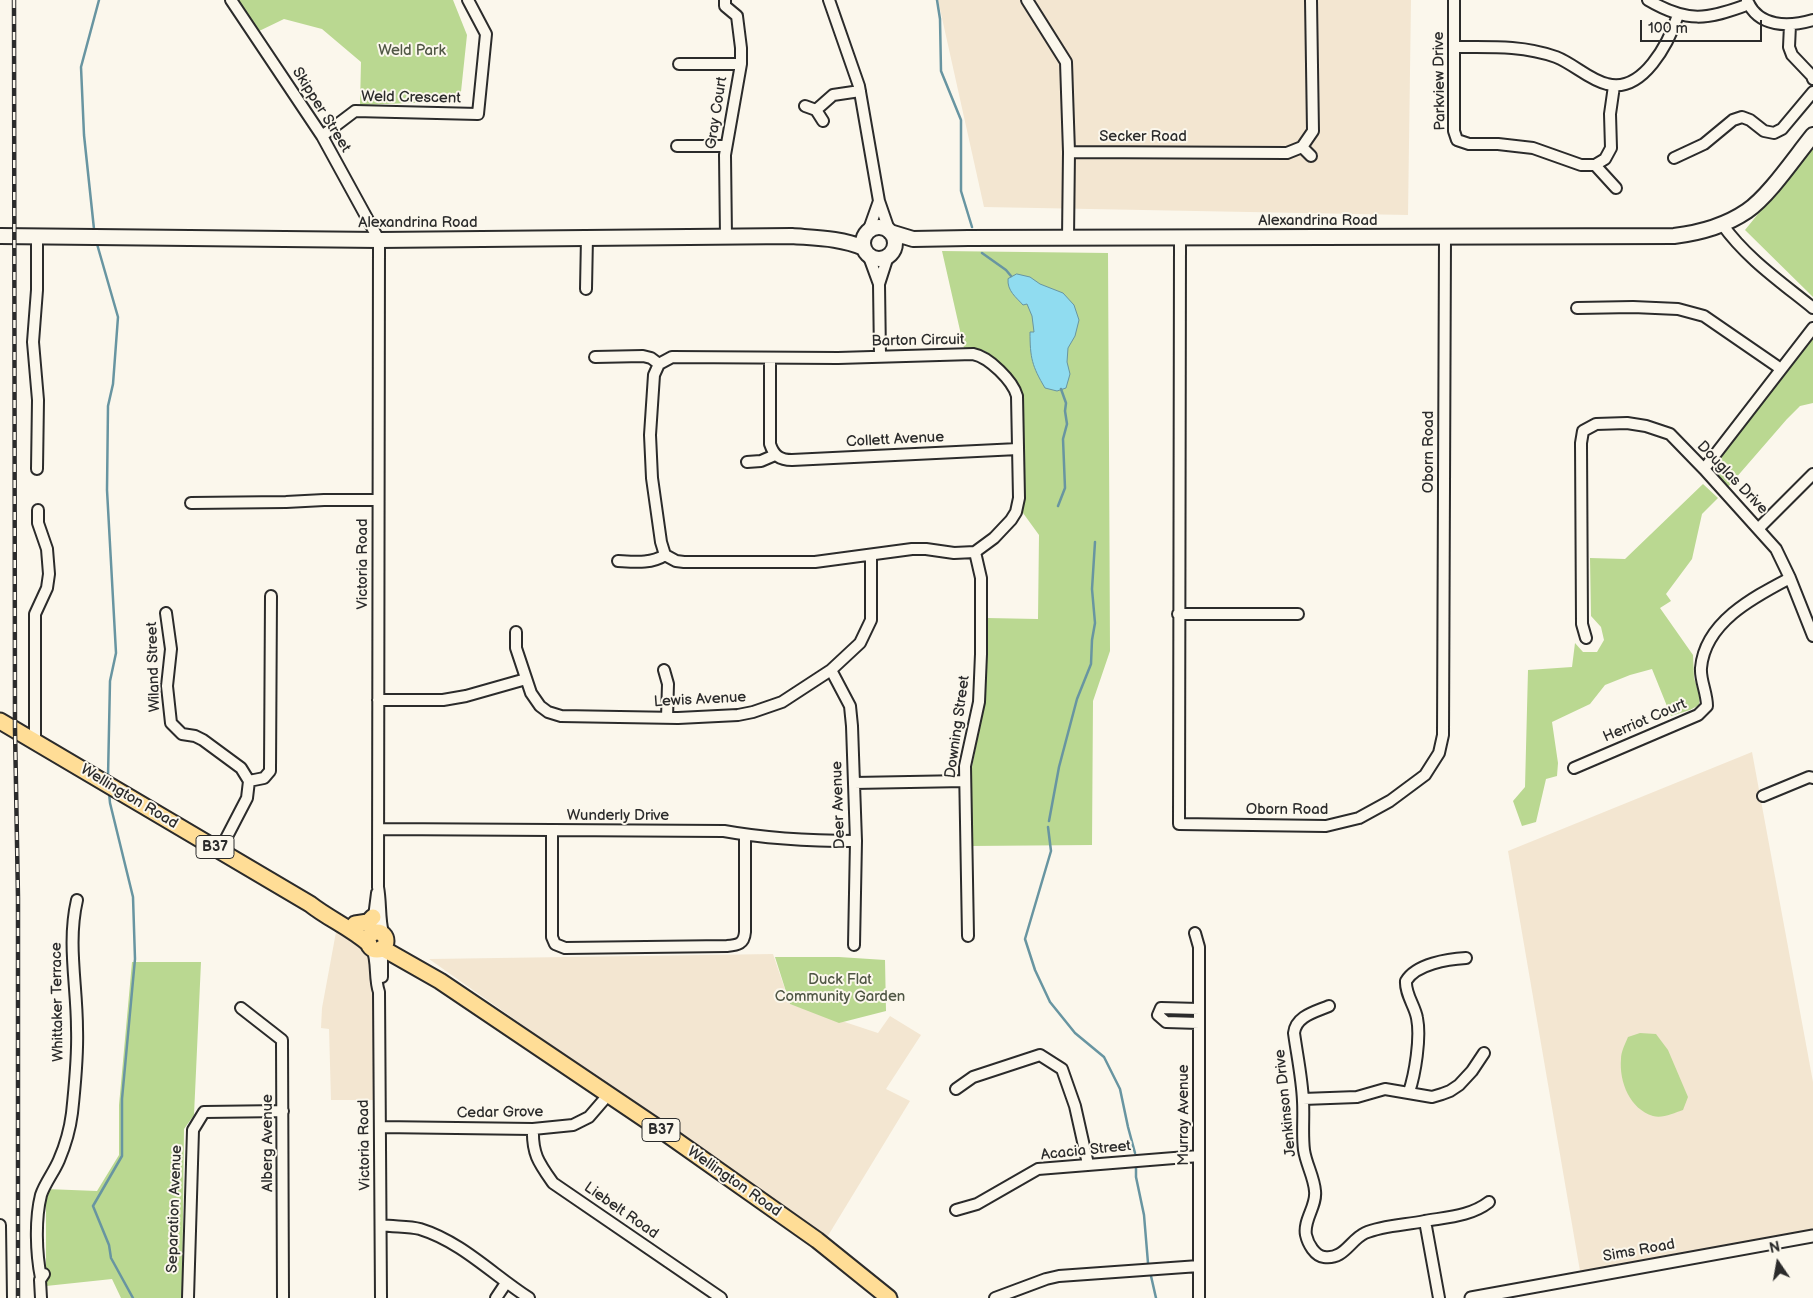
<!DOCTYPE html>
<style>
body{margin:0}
#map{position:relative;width:1813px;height:1298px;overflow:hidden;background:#fbf7ec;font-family:"Balsamiq Sans",sans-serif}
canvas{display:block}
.north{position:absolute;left:1753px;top:1238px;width:50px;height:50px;-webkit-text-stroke:4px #fbf7ec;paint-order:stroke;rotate:348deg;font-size:14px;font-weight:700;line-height:20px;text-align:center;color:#2b2b2b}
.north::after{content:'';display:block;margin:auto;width:18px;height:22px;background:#2b2b2b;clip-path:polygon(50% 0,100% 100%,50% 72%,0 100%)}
.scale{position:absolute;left:1640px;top:20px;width:122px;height:22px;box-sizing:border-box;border:2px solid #2b2b2b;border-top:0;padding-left:6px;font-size:15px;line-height:18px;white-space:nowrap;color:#2b2b2b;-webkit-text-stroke:4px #fbf7ec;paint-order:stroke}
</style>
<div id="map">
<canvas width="1813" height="1298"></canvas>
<div class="north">N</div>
<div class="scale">100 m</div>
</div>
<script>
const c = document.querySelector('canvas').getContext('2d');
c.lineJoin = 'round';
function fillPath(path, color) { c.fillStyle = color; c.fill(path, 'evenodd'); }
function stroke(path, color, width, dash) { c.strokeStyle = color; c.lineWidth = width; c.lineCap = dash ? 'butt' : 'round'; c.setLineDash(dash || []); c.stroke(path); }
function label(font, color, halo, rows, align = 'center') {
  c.font = font + ' "Balsamiq Sans",sans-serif'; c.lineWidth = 4; c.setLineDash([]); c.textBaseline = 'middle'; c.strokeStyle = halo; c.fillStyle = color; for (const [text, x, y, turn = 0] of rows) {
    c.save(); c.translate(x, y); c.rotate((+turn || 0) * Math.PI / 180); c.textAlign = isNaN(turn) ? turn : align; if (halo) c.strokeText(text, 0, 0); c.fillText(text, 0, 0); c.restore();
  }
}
const built = new Path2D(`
 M938,0h473l-3,215 -424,-8z
 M1752,752l61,330v150l-233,39 -72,-420z
 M336,932l26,16 7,8 3,19 3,125h-44l-2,-71 -8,-1 1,-20z
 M773,954l17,50 88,29 12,-17 31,19 -35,54 24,12 -84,138 -397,-280z`);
const green = new Path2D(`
 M233,0h220l14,35 -7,66 -100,4 1,-43 -39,-33 -38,-10 -29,14z
 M1813,146v151l-68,-67z
 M942,251l166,2 2,398 -17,50 -1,144 -122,1 2,-79 13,-67 2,-82 51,1 1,-84 -16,-22 1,-113c-3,-20 -22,-33 -36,-47l-5,-3 -19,-2z
 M1813,337v66l-13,3 -13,13 -59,68 -18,-19z
 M1703,484l15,14 -16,16 -10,45 -26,35 5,7 -11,7 33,47 1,23 6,18 -1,9 -9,5 -19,6 -19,-47 -22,6 -25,10 -15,19 -38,18 6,41 -1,13 -11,3 -10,43 -14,4 -9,-25 12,-14 3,-117 44,-3 3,-24 8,9h14l7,-12 -3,-13 -10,-11 -1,-58 35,1z
 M775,957h64l46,3 1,51 -47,12 -49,-19z
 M132,962h69l-7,153 -10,14 -2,169h-61l-9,-19 -66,7v-97l51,2 22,-36v-50z
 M1640,1033l16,1 12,16 20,47 -5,13c-9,3 -21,9 -30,6 -23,-7 -34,-34 -32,-57 0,-7 4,-15 7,-22z`);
const water = new Path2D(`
 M1017,274l13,3 10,7 23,9 11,12 5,15 -4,16 -7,12 -1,14 3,12 -4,14 -9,3 -12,-3c-13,-22 -15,-30 -15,-56h4l-2,-16 -5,-12 -4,1c-7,-8 -16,-14 -15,-26z`);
const stream = new Path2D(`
 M937,0l3,19 1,52 20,49v71l11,36
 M94,229l-10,-94 -3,-68 18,-67
 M97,244l21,73 -5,67 -5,22 -1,84 9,163 -6,28 -2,96
 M982,253l24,17 5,6
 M1058,506l7,-18 -2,-49 4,-15 -2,-13 1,-8 -5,-14
 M109,793l1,10 23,94 2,62 -13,140v57l-29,50 16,39 2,13 22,40
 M1049,821l10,-54 18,-68 14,-35 1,-24 3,-17 -3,-34 3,-47
 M1048,827l3,24 -26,88 10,31 15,32 25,31 29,24 16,32 8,38 7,26
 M1136,1166v11l8,38 4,48
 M1151,1276l5,22`);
const minor = new Path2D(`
 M231,0l91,136 57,104 -1,647c3,16 1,31 5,46
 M725,0v6l12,10 4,32v16l-16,91 1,82
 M829,0l30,86 20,115 10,29
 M1027,0l39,62 3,90
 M1454,0v131l3,9 12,4h29l35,4 48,17h14l10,-6 6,-11 -1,-34 4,-28
 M1648,0c39,23 59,20 101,4
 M1747,0c11,28 42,27 66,20
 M1790,25l-1,22 3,8 20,21 1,3
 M1454,47c35,0 69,-2 102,10 18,7 33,23 51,27 36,10 62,-42 71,-69
 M679,64h62
 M805,106l11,4 7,11
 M816,110l17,-15 27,-4
 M322,136l33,-25 123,3 8,-80 -18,-34
 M677,146h49
 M1302,147l9,9
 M1674,158l30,-14 29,-24 9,-3 8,3 14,11 10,2 8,-4 31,-37
 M1595,165l21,23
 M1722,224c24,34 59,58 91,84
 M868,232l11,-31
 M1180,237l-1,587 147,2 33,-8 31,-17 35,-26 14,-22 4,-18 2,-498
 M1068,238l1,-86 218,1 15,-6 11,-16 -2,-131
 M868,254l11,30
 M586,289l1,-52
 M1577,308l56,-1 45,2 26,7 77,53
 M973,354c16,3 40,27 44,42l2,102 -3,14 -5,8 -17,18 -19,14 -21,1 -28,-4h-14l-97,13h-131l-8,-1 -11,-6 -4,-13 -9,-64 -2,-43 4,-60 5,-11 13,-7 166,1z
 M880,356l-1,-72 9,-28
 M595,357l48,-1 8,2 8,6
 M770,359v85c4,12 10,16 22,16l226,-11
 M747,462l14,-1 14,-6
 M37,469l1,-69 -5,-58 4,-52v-54
 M1704,469l109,-141
 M191,503l95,-1 38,-2h54
 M1759,528l54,-54
 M618,561c17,1 33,3 47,-6
 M166,613l5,36 -4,37 4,37 11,11 13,2 8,4 38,28 8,13 -2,17 -27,52
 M1178,614h120
 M516,632v16l15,45 9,13 8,6 13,4 117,2 60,-3 15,-3 29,-10 49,-32 29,-27 11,-23v-65
 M1586,638l-4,-14 -1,-181 2,-12 13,-7 31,-1 19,3 24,8 34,35 72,80 14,29 23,58
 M664,670l4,14 -1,34
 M831,670l19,36 2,20 4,115 -2,104
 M378,700h65l23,-4 60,-17
 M35,740v-126l12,-26 2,-14 -2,-25 -9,-26v-13
 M1574,768l124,-53 9,-9c0,-13 -7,-26 -6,-38 4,-46 53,-71 89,-90
 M249,781l15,-3 6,-7 1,-175
 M854,783l111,-2
 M1763,796l46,-19 4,1
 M379,829l345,2c44,8 88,10 132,10
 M552,831v106l3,7 10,4 162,-2c11,-1 17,-2 18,-14v-97
 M372,933l5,-40
 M1195,933l4,14v351
 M968,936l-3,-170 14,-64 2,-48v-76l-6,-26
 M372,948c6,14 2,30 7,44l2,306
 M382,948v29
 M1329,1006c-14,6 -33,10 -35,27 3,22 8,45 9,68 1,16 -1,33 1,49 2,14 10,27 11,41 2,15 -12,29 -9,44 2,9 9,21 18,22 20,3 26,-17 41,-24 18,-8 41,-8 60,-12l14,77
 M241,1008l41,32 1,258
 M1199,1009l-38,-1 -3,7 8,7 33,1
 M956,1089l17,-12 67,-22 22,14 13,37 13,58
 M1409,1092c6,-18 12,-54 8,-74 -2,-12 -12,-24 -11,-37 10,-17 42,-22 60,-23
 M1303,1099l54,-2 28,-8 47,8 10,-3 8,-3 9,-6 13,-14 12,-18
 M380,1127l153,2 40,-4 16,-8 19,-22
 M533,1129c-1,25 6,34 20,54l168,115
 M956,1210l21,-6 61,-35 161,-13
 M1425,1221c23,-4 46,-5 64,-19
 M0,1225l1,73
 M381,1225c13,2 28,1 39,4 42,13 73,46 109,69
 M41,1278c-5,-25 -6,-59 0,-83 4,-12 13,-23 18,-35 6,-14 11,-31 13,-47 3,-28 6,-57 5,-84 0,-44 -10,-86 0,-129
 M41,1298l-1,-18 4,-6
 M188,1298l5,-168 11,-18 79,-1
 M496,1298l10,-15
 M995,1298l51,-19 13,-3 140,-10`);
const tertiary = new Path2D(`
 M1471,1298l342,-62`);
const secondary = new Path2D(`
 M863 243a16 16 0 1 1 32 0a16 16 0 1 1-32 0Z
 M890,232l23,7 55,-1 706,-2c25,-3 51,-10 73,-25 22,-15 48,-54 66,-76
 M0,236l379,4 413,-4c25,2 49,2 72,12`);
const primary = new Path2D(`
 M0,721l310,183c19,15 41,24 59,40
 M355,924l13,-2 5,-5
 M368 941a9 9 0 1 1 18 0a9 9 0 1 1-18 0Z
 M382,948l58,33 224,151 153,108 72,58`);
const rail = new Path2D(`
 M14,0l1,729 3,169v400`);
const shields = [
 [215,847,38],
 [661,1130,38]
];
const shieldNames = [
 ["B37",215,847],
 ["B37",661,1130]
];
const parkNames = [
 ["Weld Park",412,51],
 ["Duck Flat",840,980],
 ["Community Garden",840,997]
];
const streetNames = [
 ["Parkview Drive",1440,81,-91],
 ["Weld Crescent",411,98,1],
 ["Skipper Street",321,110,58],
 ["Gray Court",717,113,-81],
 ["Secker Road",1143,137],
 ["Alexandrina Road",1318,221],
 ["Alexandrina Road",418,223],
 ["Barton Circuit",918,341,-1],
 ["Collett Avenue",895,440,-3],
 ["Oborn Road",1429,452,-90],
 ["Douglas Drive",1732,478,46],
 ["Victoria Road",363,564,-90],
 ["Wiland Street",154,667,-92],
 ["Lewis Avenue",700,700,-3],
 ["Herriot Court",1645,721,-23],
 ["Downing Street",958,727,-82],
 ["Wellington Road",129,797,31],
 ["Deer Avenue",839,805,-92],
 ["Oborn Road",1287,810],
 ["Wunderly Drive",618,816],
 ["Whittaker Terrace",58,1002,-91],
 ["Jenkinson Drive",1286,1103,-96],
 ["Cedar Grove",500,1113,-1],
 ["Murray Avenue",1184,1115,-90],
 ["Alberg Avenue",268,1143,-90],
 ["Victoria Road",365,1145,-91],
 ["Acacia Street",1086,1151,-6],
 ["Wellington Road",734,1182,35],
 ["Separation Avenue",175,1209,-88],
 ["Liebelt Road",621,1211,35],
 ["Sims Road",1639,1251,-10]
];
fillPath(built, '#f3e6d1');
fillPath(green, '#bad891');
fillPath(water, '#90dcf0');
stroke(water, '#6895a1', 1);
stroke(stream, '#6895a1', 2.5);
stroke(minor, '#2b2b2b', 14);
stroke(tertiary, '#2b2b2b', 15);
stroke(secondary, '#2b2b2b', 18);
stroke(primary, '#2b2b2b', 19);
stroke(minor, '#fbf7ec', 10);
stroke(tertiary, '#fbf7ec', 11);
stroke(secondary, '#fbf7ec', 14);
stroke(primary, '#ffdd96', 15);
stroke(rail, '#2b2b2b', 4.5);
stroke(rail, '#fbf7ec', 2.5, [8]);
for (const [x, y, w] of shields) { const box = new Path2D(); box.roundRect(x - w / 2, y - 11.5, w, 23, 4); c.fillStyle = '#fbf7ec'; c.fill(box); stroke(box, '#2b2b2b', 1); }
label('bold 14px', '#2b2b2b', null, shieldNames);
label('15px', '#4f5644', '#fbf7ec', parkNames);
label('15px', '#2b2b2b', '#fbf7ec', streetNames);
</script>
